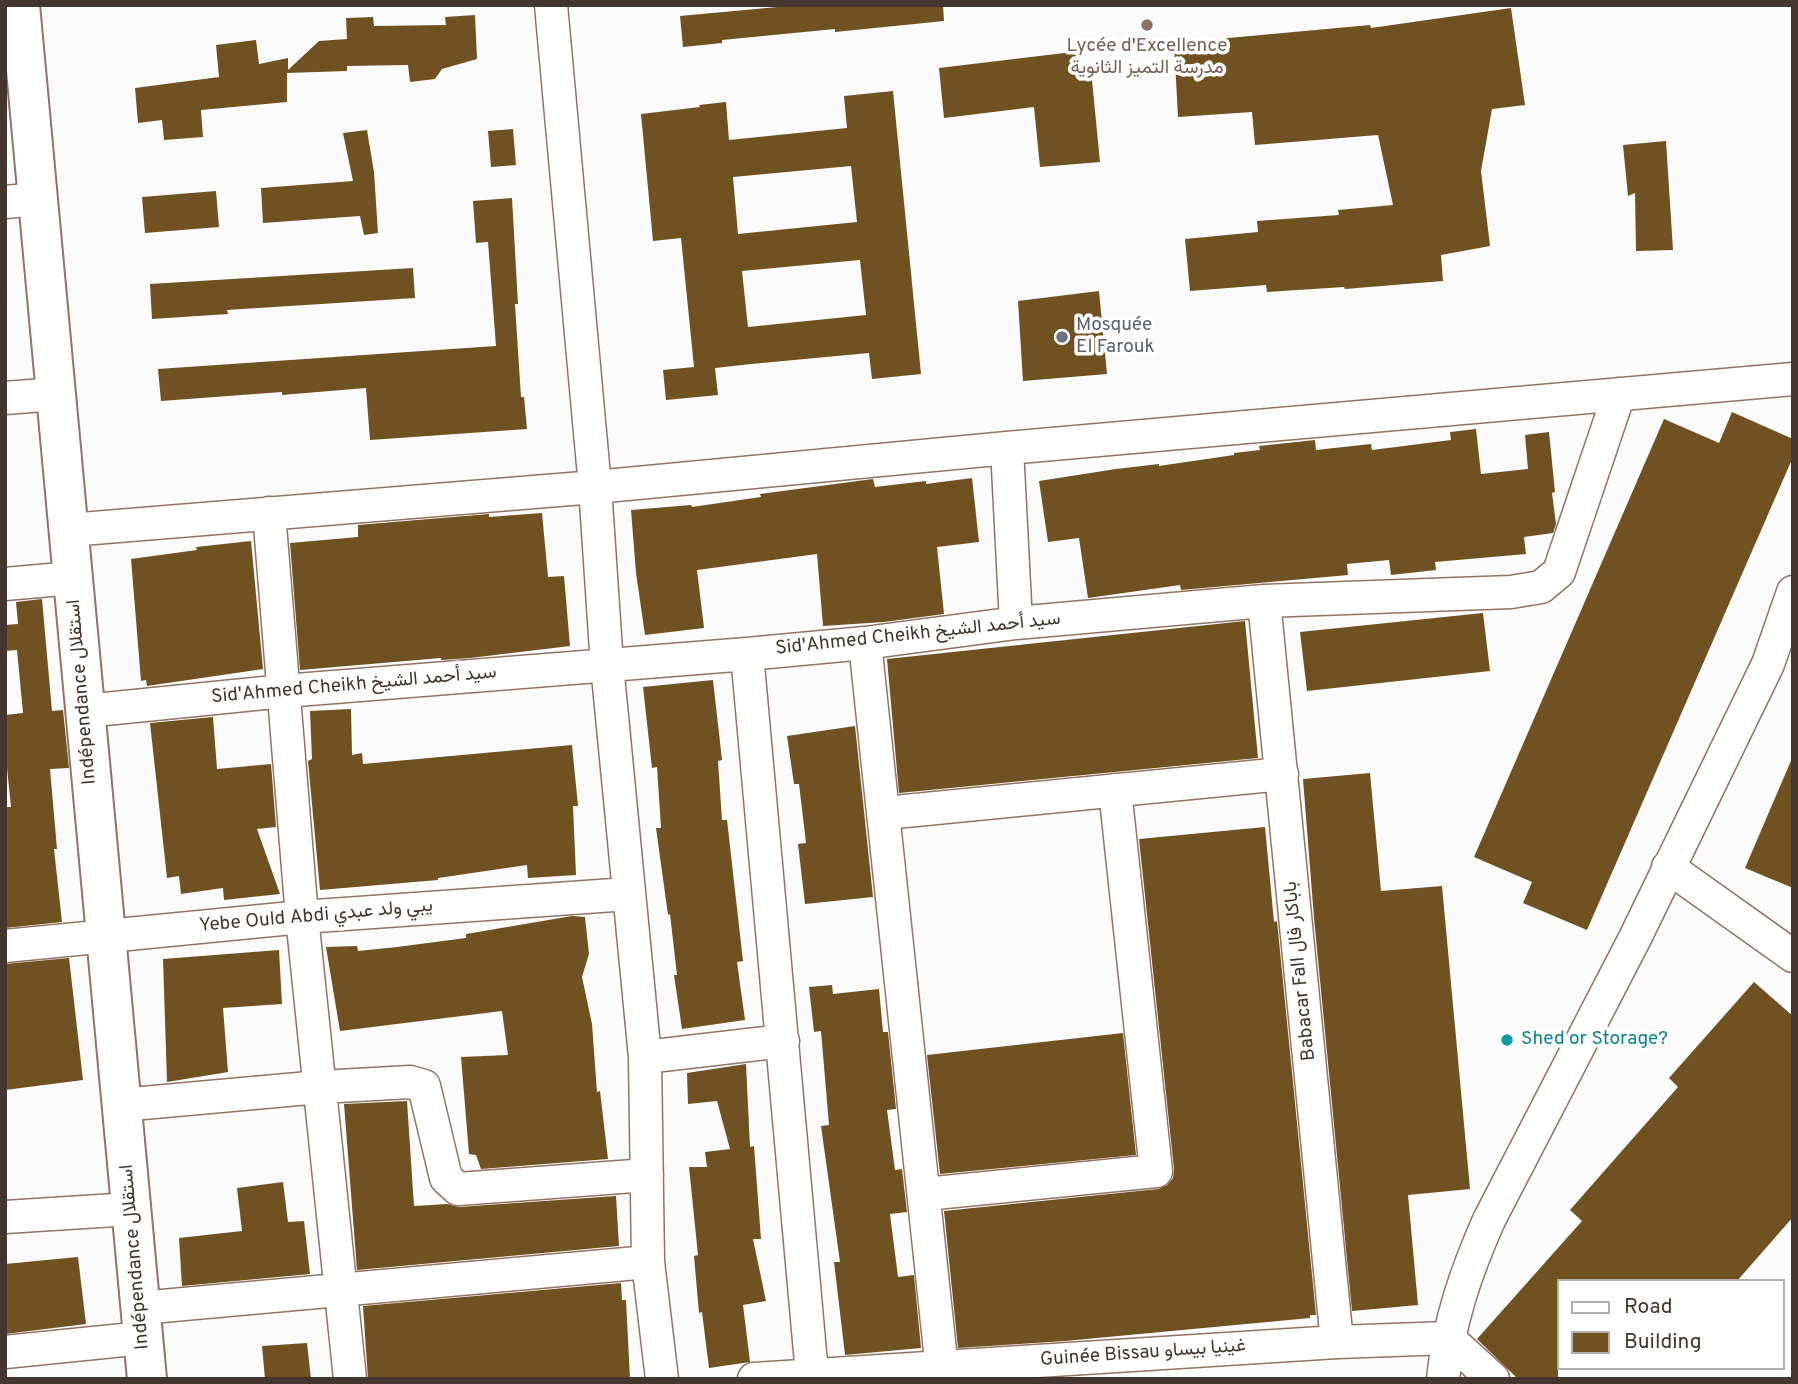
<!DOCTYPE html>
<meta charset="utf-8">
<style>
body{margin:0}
#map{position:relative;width:1798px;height:1384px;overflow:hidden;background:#fbfbfb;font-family:Overpass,sans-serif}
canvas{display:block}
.frame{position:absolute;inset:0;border:7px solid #44352f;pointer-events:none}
.legend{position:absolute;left:1557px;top:1279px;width:228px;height:91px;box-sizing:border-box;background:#fff;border:2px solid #b4aeac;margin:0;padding:9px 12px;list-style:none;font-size:21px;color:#44352f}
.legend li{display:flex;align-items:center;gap:14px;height:35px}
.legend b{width:35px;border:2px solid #b4aeac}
</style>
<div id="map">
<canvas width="1798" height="1384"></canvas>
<div class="frame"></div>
<ul class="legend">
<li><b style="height:9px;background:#fff"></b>Road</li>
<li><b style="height:19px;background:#705121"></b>Building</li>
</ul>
</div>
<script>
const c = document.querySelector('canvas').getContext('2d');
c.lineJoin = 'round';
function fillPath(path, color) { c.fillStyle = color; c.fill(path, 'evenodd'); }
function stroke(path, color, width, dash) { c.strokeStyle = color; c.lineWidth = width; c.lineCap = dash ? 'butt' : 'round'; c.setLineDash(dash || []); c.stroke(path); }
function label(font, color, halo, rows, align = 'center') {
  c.font = font + ' Overpass,Vazirmatn,sans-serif'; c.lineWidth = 7; c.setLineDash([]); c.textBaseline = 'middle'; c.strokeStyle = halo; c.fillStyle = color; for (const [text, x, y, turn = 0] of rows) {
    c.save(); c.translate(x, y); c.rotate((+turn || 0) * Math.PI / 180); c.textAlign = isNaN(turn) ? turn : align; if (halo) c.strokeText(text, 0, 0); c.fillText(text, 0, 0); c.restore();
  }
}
const building = new Path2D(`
 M799,5h144l1,16 -109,11v-3l-113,11v3l-39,4 -3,-31z
 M1511,8l14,97 -33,4 -11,62 9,75 -49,9 2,26 -98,8 -1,-2 -77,5 -1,-7 -76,6 -5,-52 73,-7 -1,-11 82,-6 -1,-5 55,-5 -15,-70 -123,10 -3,-33 -74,5 -4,-74 196,-18 1,3z
 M475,15l2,44 -35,10 -7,10 -25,3 -2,-17 -61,1v5l-60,2v29l-86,8 2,27 -39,3 -2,-20 -24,3 -3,-35 84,-11 -3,-32 40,-5 3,24 29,-6v12l31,-29 28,-2 -1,-21 27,-1 1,9 72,-1 -1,-8z
 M1081,51l1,20 9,-1 9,92 -60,5 -6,-60 -90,11 -5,-50z
 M893,91l28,283 -49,5 -3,-26 -118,11 -36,4 3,27 -52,5 -3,-30 31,-3 -13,-129 -28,3 -12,-127 59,-7 -1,-2 27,-3 3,38 118,-12 -3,-32zM851,166l6,56 -119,12 -5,-57zM860,260l6,55 -118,12 -6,-56z
 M513,129l3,36 -25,2 -3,-36z
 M367,130l7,42 4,61 -14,2 -4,-19 -97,7 -2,-35 92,-7 -10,-48z
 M1666,141l7,109 -37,1 -1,-58 -7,3 -5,-51z
 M216,191l3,36 -74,6 -3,-36z
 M512,198l6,106h-3l6,93h3l3,32 -157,11 -4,-52 -84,7v-3l-121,9 -3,-32 338,-23 -8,-104 -12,1 -3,-42z
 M413,268l2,30 -188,12 1,4 -76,5 -2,-35z
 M1099,291l8,83 -84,7 -5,-80z
 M1732,412l61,27v18l-206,473 -64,-27 9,-21 -58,-25 190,-438 55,24z
 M1476,429l5,45 47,-5 -3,-34 24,-3 6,60 -3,1 4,31 -3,9 -29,4 2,17 -91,8 1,8 -45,5 -2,-15 -42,4 1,11 -167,15 -1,-5 -92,13 -9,-60 -31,4 -9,-61 77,-12 43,-5v2l75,-11v-2l26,-3 -1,-4 56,-6 1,10 55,-6 1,6 79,-10 -1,-8z
 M972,478l7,64 -42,5 7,67 -60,8 -61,4 -6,-72 -120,16 7,58 -59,7 -9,-62 -5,-63 60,-5 1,2 69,-10 -1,-3 113,-15 2,8 51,-6v3z
 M542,513l6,64 16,-1 6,70 -100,12 -29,2v-2l-141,12 -10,-127 68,-6v-12l131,-11v3z
 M251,541l12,128 -116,17 -1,-6 -5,1 -10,-122 66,-9 -1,-3z
 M42,599l10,112 11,-1 6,58 -19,1 7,80h-3l8,73 -57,6v-121h6l-6,-59v-33l18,-2 -6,-63 -12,1v-26l13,-1 -2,-22z
 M1483,613l7,58 -183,20 -7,-59z
 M1245,621l13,137 -359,35 -12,-134z
 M713,680l9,80 -4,1 4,59h5l16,141 -6,1 8,58 -63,9 -8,-54h3l-7,-61 -2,1 -12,-87h5l-4,-61 -5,1 -9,-81z
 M351,709l1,46 10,-2 1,11 209,-19 6,61h-5l3,69 -48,3 -1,-13 -89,13v2l-118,10 -12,-129 4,-2 -2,-48z
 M213,717l4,52 54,-5 5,63 -19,2 23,65 -56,6 -1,-12 -42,6 -2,-18 -12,2 -17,-155z
 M855,726l18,171 -68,7 -7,-60 8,-1 -7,-59h-5l-7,-48z
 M1793,756v132l-48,-20z
 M1370,773l11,118 61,-5 28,303 -62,6 10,110 -66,6 -38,-393 -11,-139z
 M1265,827l9,95 3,-1 39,394h-6v3l-245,23 -107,7 -14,-137 214,-22 9,-4 6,-7 1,-9 -35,-330z
 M572,916l13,1 4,37 -7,23 10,47 5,68 3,-1 8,68 -127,10 -5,-14 -7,-1 -8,-97 47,-2 -6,-44 -162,20 -14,-84 31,-1 1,5 39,-4 69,-9v-4z
 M279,950l3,54 -59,4 5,64 -61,10 -4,-123z
 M69,958l14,122 -78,10v-126z
 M1754,982l39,34v201l-56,64h-179v98h-40l-41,-40 105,-118 -12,-11 108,-123 -9,-9z
 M832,985l1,9 46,-5 4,43h5l8,77 -9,1 8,60 7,-1 5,43 -17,2 8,63 16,-2 7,73 -76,7 -11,-93h6l-19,-136 8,-1 -8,-94 -7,1 -5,-45z
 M1123,1033l13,122 -196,19 -13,-119z
 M746,1064l4,83 4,-1 7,93h-8l13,62 -23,4 7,57 -41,6 -7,-56 -3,1 -5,-57 4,-1 -9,-88h18l-2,-15 25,-3 -13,-48 -29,3 -1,-31z
 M407,1101l7,105 33,-2 12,3 157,-11 3,50 -262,24 -13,-166z
 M283,1182l5,40 16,-1 6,53 -128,12 -3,-48 63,-7 -5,-43z
 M78,1257l8,67 -81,10v-70z
 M621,1283l1,17h4l4,79h-262l-5,-73z
 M307,1343l4,36h-46l-3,-33z`);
const street = new Path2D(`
 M551,5l44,482 12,178 38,392 3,205 14,117
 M5,202l33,-3
 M5,398l51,-4
 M1007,448l9,175
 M269,513l33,404 48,462
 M69,530l526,-43 412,-39 786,-69
 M5,584l68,-6
 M1264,601l73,741
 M865,643l78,736
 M747,654l65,720
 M85,711l199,-20 463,-37 118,-11 151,-20 248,-22 247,-9 30,-5 18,-15 60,-178
 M885,813l397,-39
 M1668,867l125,89
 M5,946l297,-29 326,-23
 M645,1057l138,-16
 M121,1105l199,-18 90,-5 14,4 22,92 12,11 189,-14
 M925,1194l231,-23 -41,-381
 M5,1217l126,-8
 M140,1308l508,-46
 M5,1352l138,-14
 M754,1379l583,-37 111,-4 45,41
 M1443,1379c6,-58 23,-107 46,-159l146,-282 133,-274 25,-72`);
const secondary = new Path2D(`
 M20,5l127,1374`);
const markers = [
 [1147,25,7,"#8d6e63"],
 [1062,337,7,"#6b7280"],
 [1507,1040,7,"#0f9aa8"]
];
const educationNames = [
 ["Lycée d'Excellence",1147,47],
 ["مدرسة التميز الثانوية",1147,69]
];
const worshipNames = [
 ["Mosquée",1076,326],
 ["El Farouk",1076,348]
];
const streetNames = [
 ["Sid'Ahmed Cheikh سيد أحمد الشيخ",918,635,-6],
 ["Sid'Ahmed Cheikh سيد أحمد الشيخ",354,686,-5],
 ["Indépendance استقلال",83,692,-95],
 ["Yebe Ould Abdi يبي ولد عبدي",316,917,-5],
 ["Babacar Fall باباكار فال",1301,971,-96],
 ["Indépendance استقلال",136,1257,-95],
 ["Guinée Bissau غينيا بيساو",1143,1354,-4]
];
const cultureNames = [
 ["Shed or Storage?",1521,1040]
];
fillPath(building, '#705121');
stroke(street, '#947363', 35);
stroke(secondary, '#947363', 42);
stroke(street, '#fff', 32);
stroke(secondary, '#fff', 38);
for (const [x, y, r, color] of markers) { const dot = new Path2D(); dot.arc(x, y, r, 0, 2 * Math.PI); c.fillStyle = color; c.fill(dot); stroke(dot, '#fff', 2.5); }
label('19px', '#785e54', '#fff', educationNames);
label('19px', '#5b616d', '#fff', worshipNames, 'left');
label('19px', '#44352f', '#fff', streetNames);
label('19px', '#0d838f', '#fff', cultureNames, 'left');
</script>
